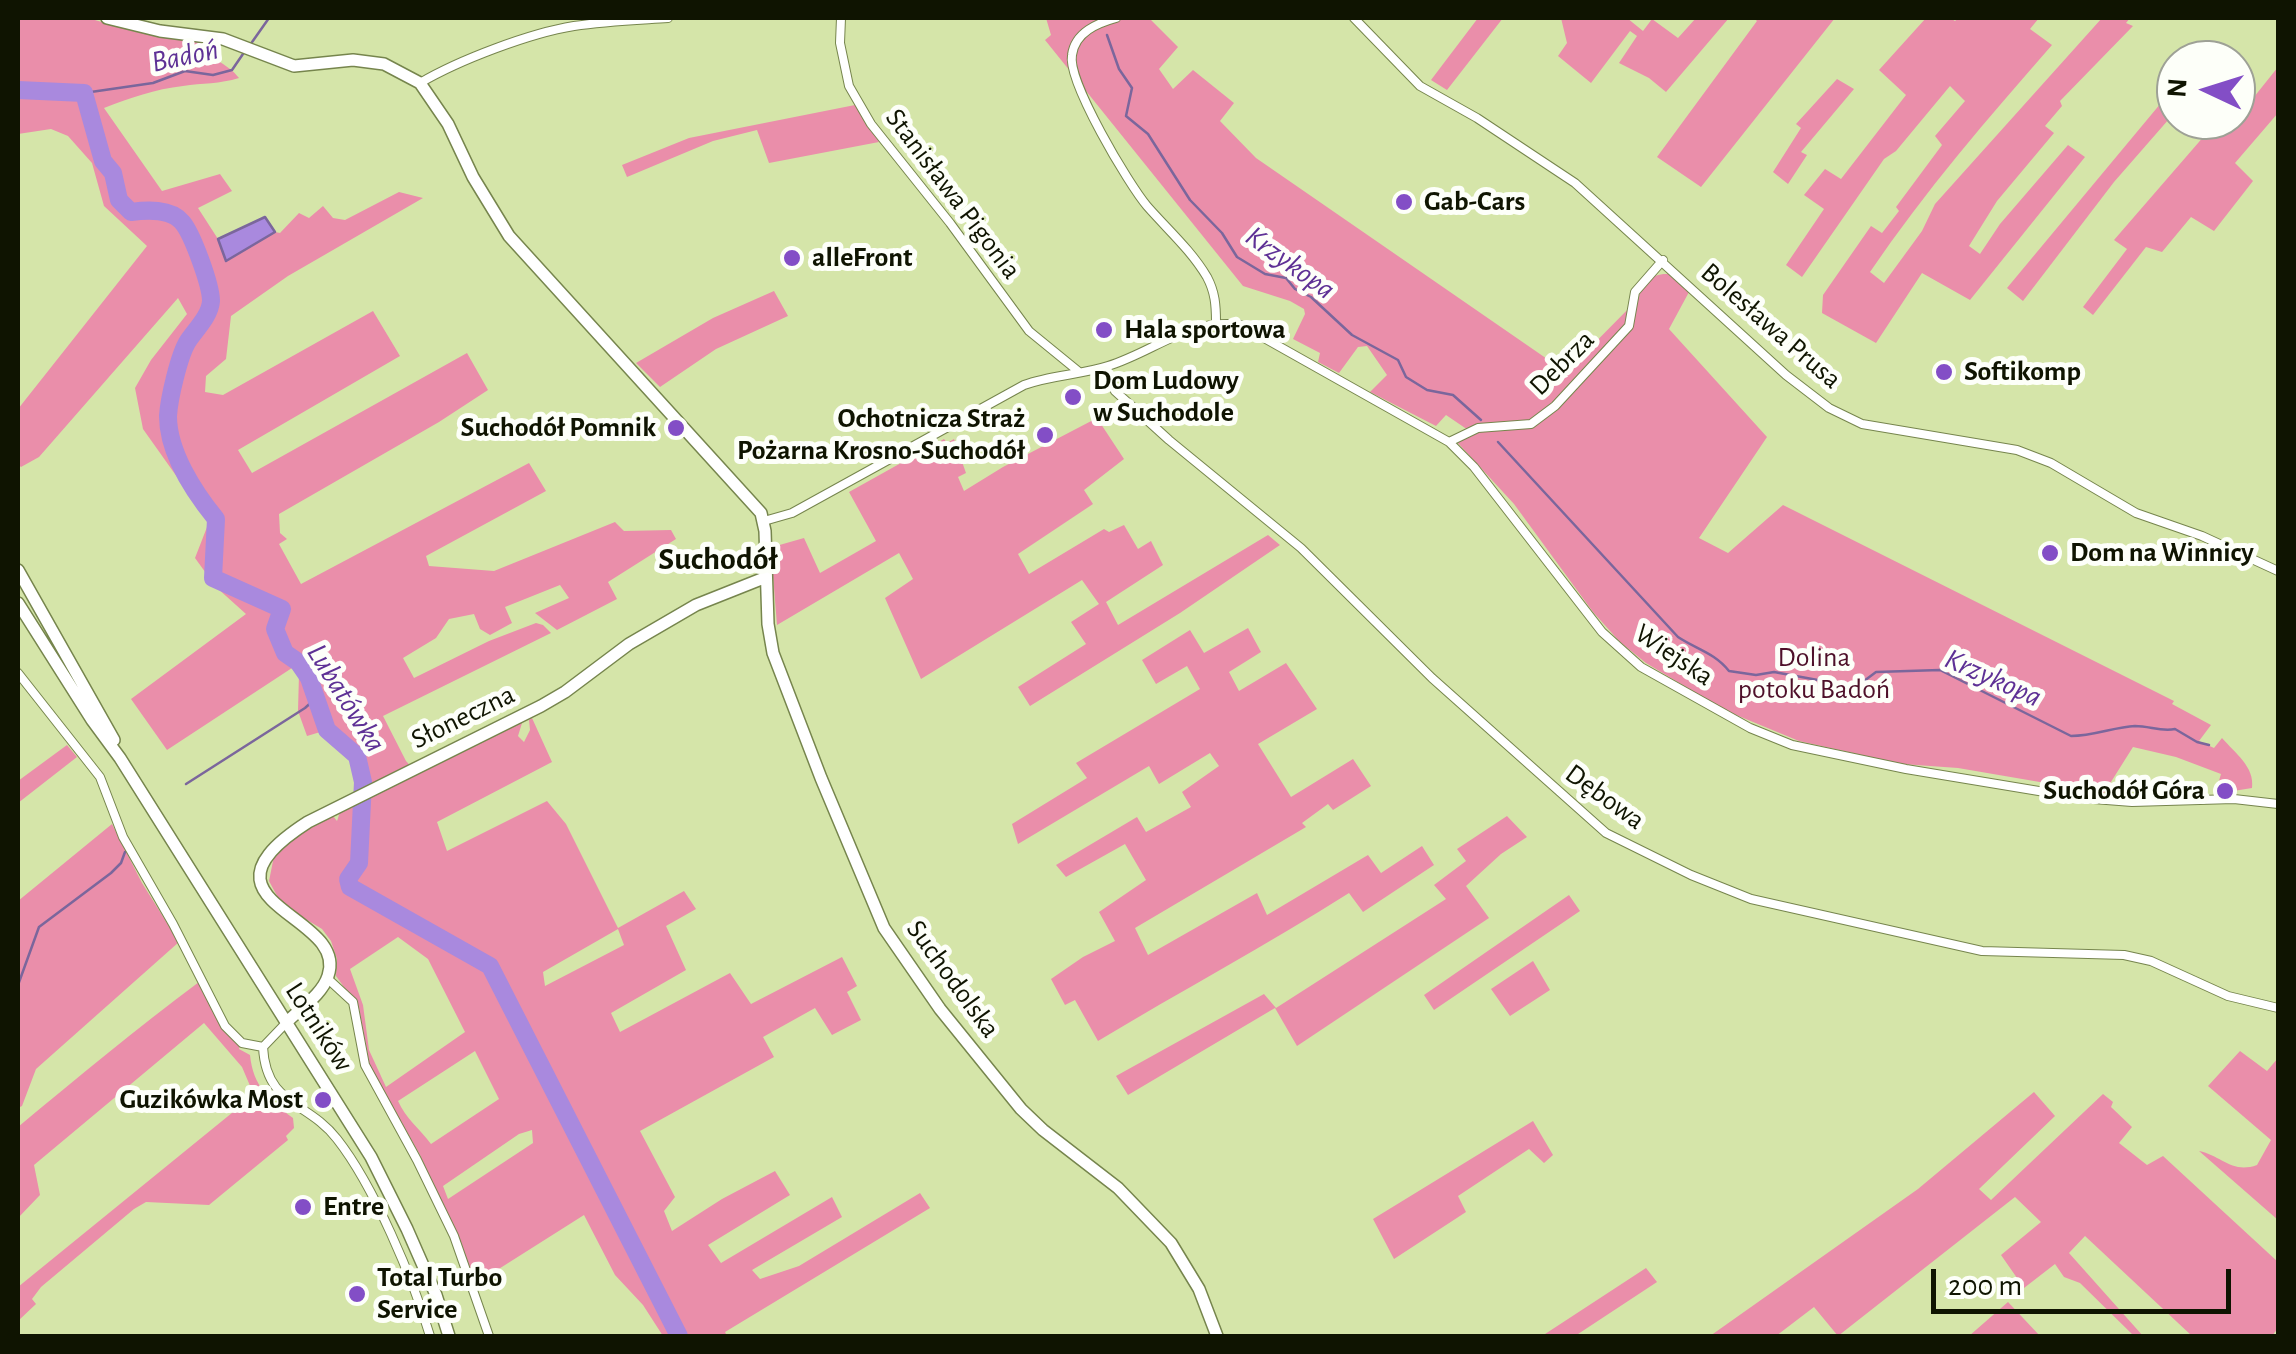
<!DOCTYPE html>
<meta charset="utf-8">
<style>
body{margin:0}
#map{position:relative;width:2296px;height:1354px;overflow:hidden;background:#d5e5a9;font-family:"Alegreya Sans",sans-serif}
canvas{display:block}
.frame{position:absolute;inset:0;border:20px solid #0f1401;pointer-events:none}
.north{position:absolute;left:2156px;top:40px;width:100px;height:100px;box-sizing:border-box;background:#fdfff9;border:2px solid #9ea196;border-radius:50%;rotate:274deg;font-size:28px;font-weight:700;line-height:40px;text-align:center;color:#0f1401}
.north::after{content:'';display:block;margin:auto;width:35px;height:45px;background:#834ec6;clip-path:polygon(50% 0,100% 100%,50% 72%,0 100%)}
.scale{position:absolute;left:1931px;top:1269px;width:300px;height:45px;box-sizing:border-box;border:5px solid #0f1401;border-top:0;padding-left:12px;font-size:30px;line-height:35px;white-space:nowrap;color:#0f1401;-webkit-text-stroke:8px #fdfff9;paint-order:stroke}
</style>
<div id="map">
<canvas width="2296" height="1354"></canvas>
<div class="frame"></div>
<div class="north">N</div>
<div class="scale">200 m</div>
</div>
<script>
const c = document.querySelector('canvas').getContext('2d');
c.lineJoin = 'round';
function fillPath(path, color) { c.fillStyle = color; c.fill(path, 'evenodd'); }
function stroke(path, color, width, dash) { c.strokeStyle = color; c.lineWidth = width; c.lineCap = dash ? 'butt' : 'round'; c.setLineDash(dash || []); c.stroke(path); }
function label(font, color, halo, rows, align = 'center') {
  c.font = font + ' "Alegreya Sans",sans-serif'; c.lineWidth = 10; c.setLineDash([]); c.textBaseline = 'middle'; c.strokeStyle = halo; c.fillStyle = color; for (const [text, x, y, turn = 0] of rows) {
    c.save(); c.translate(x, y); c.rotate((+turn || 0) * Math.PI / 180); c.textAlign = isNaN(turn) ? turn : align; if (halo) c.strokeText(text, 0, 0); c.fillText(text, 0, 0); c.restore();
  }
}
const green = new Path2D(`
 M18,18h70l48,14 64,10c8,18 27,20 39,36 -19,6 -37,5 -56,8 -28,3 -53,12 -79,22l58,83 58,-17 12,17 -34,17 20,31 8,21 49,-28 5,1 19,-20 10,5 14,-12 10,12 12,2 54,-28 24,6 -135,78 -57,40 -5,43 -20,17 -1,16 18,3 150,-84 27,45 -162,94 14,23 215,-120 21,37 -49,32 -160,92 1,19 7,6 -8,5 22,40 228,-121 17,28 -120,65 3,10 65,5 121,-49 9,9 47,-1 5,9 -68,43 9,17 -60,31 -22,-17 34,-15 -9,-13 -55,22 7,16 -22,12 -10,-6 -6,-15 -25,5 -13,19 -33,20 11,20 75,-37 47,-18 7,2 8,8 -168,83 23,45 12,13 98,-51h6l-4,13 6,6 6,-12 -1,-10 3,-2 20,44 -115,60 10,29 100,-50 19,23 52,104 66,-37 12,18 -30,17 20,44 -75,43 9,19 110,-59 21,31 91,-47 15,29 -10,6 14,28 -29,15 -17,-27 -52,29 11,20 -134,74 35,66 -11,14 8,20 50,-32 53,-28 15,24 -82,50 13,18 111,-66 10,20 -90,53 8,9 39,-13 121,-73 10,15 -205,124 2,4h-64l-20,-31 -28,-30 -31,-60 -109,69 -55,-129 -50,-88 -11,-59 -23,-32 1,-17 -6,-18 -9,-12 -40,-24 -13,-24 5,-25 24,-21 35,-19 4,5 3,-9 19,-7c7,-37 -8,-52 -32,-75l-20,6 -9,-25 1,-37 -4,-8 -128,84 -36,-51 115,-85 -30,-27 -21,-29 14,-36 -66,-93 -8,-41 16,-28 36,-46 -9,-16 -139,159 -18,10 -3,-3v-55l129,-163 -43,-40 -12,-43 -24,-27 -17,-7 -33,5zM618,929l6,16 -79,41 -2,-14zM398,937l30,22 37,73 -79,55 -17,-37 -6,-45 -13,-36zM475,1051l24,48 -68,45c-12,-16 -25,-25 -33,-43zM532,1130l1,13 -85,56 -5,-13 76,-52z
 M1046,18h103l29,29 -19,22 14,20 20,-19 41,33 -14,18 36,37 310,214 73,-74c1,-15 14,-25 29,-24l21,18 -20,37 98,108 -68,101 29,15 55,-48 391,196 -2,3 39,21 -12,16 15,7 8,-10c13,15 33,29 30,50l-37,6 6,-20 -45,-17 -43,-10 -29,46 -146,-25 -56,-4 -103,-23 -75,-31 -78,-47 -26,-21 -27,-30 -79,-108 -57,-62 14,-10 -25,-17 -10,11 -66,-34 17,-17 -20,-29 -9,1 -19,26 -21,-11 2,-9 -27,-14 12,-25 -1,-5 -14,-8 -47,-15 -198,-246 6,-5z
 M1478,18h25l-56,72 -16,-10z
 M1561,18h66l16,13 9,-12 26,19 18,-20h33l-63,74 -17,-14 -30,-15 18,-27 -7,-5 -39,52 -33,-27 9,-13z
 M1754,18h81l-134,169 -44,-30 100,-136z
 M1926,18h24l5,3 3,-3h81l-9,11 22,16c-64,73 -127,146 -182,227l14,11 38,-52 13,-27 167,-186h28l-4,5 7,3 -73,75 2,5 -17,20 9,7 -57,68 -28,45 11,8 20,-30 68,-79 17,12 -115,143 -48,-27 -46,70 -54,-30 1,-18 48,-69 11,7 17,-22 -3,-4 46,-62 -7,-9 30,-35 -15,-15 -54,65 -12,8 -82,118 -16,-12 38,-56 -20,-14 21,-26 16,10 65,-84 -27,-25z
 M2278,67v46l-43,50 18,18 -39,50 -23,-14 -29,35 -16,-5 -53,68 -10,-8 44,-58 -13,-9 104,-120 12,7z
 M1837,79l17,10 -53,63 6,3 -19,29 -15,-12 28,-44 -5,-4z
 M2176,85v26l-62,71 -91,119 -16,-13z
 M855,105l24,37 -110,21 -12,-33 -44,11 -86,36 -5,-12 67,-27z
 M774,291l14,25 -72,33 -56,38 -24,-24 77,-45z
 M1097,418l27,41 -40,31 9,14 -75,50 11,20 75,-45 5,3 15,-7 14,24 13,-8 12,24 -57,37 12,23 150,-90 12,10 -100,68 -150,93 -12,-19 68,-43 -15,-22 28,-18 -17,-24 -161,99 -36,-81 28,-19 -14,-26 -122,72 -5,-62 4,-17 28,-8 16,35 56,-32 -27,-49 95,-53 3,4 7,-4 12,34 -8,4 6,14 39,-24z
 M1248,628l13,24 -32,20 10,19 47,-28 31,46 -59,35 33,53 62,-38 18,27 -38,24 -5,-6 -26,19 4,4 -171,101 13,27 109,-62 10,22 101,-60 13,18 41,-27 12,19 -71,47 -14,-19c-82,52 -168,98 -251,148l-23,-41 -10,5 -14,-26 32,-22 32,-16 -16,-29 47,-32 -21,-36 -59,33 -10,-12 81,-48 9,15 45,-25 -9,-15 37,-26 -9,-13 -51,31 -10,-18 -131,78 -6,-20 75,-46 -11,-15 124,-74 -13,-23 -31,18 -14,-24 48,-30 14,23z
 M67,745l10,12 -59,46v-22z
 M1507,816l20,21 -26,17 -35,32 23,32 -192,128 -22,-38 -147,87 -12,-19 148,-82 12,14 170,-109 -12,-14 32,-24 -9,-12z
 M112,824l30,59 37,59 -143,127 -14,37 -4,2v-207z
 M1569,895l11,16 -146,99 -10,-15z
 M1533,961l17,29 -40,26 -19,-27z
 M199,982l28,52 13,11 -1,4 11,6c3,31 19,45 43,63l1,10 -8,8 2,4 -79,65 -63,-3 -12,7 -93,78 -9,12 4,5 -18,17v-34l236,-192 -12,-28 -38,-44 -170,142 6,30 -22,23v-91c59,-49 119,-99 181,-145z
 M2240,1051l27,20 11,-13v162l-79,-69c23,5 33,23 58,14l14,-25 -63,-54z
 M2034,1092l21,24 -76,73 12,11 112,-106 10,8 -2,5 21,20 -13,16 28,22 16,-9 115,106v66l-6,8h-80l-107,-100 -16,17 74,83h-9l-54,-53 -16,-6 -9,-13 -31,24 -23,-33 40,-33 -26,-25 -177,139 -24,-29 -38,29h-66l208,-147z
 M1533,1121l20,34 -9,8 -15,-14 -71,47 8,16 -72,47 -21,-40z
 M1646,1268l11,14 -82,54h-33z
 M2008,1302l32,34h-71z`);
const water = new Path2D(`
 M265,217l10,15 -49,29 -8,-22z`);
const stream = new Path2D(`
 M1107,35l12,34 13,19 -6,28 22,18 42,66 32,33 15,24 28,17 21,4 9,11 16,8 41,38 46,25 8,17 21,13 26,5 28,25
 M250,45l19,-27
 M84,93l69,-10 32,-12 28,4 19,-5 13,-19
 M1498,442l180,195c18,12 37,16 51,34l27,4 18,-3 82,15 20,-15 64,-2 131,66c23,0 43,-9 64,-10 15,0 26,6 40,3l22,13 12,3
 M186,784l119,-76 11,-10
 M18,985l21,-58 72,-54 10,-10 4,-11`);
const river = new Path2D(`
 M18,90l66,3 19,68 10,12 6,27 12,12c15,-2 39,-4 51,10 10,11 29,63 29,79 -1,15 -15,28 -23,40 -9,14 -19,58 -20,75 0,36 26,76 48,103l-3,59 69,31 -7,20 10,24 13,9 11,16 18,52 30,26 6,26 -4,81 -11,16 2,8 140,79 189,370`);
const street = new Path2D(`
 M841,18l-1,25 9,43 22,38 79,99 79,108 49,40
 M1116,18c-18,5 -41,14 -44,37 -5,26 57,130 75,151 21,24 44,44 60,71 8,15 9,28 9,45
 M1354,18l66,68 57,32 98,65 211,192 43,33 33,16 155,26 34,13 85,50 66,23 76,35
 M420,83c39,-23 110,-50 154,-57 31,-5 63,-6 94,-8
 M1104,368l11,23 54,49 132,108 131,130 174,155 85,42 60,24 231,52 142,4 27,6 77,35 50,12
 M1449,442l29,-14 53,-4 24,-18 74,-80 6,-34 28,-32
 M764,521l28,-8 232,-128c27,-10 56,-10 84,-19 48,-15 80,-48 133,-41l208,117 25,25 128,165 39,35 109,61 42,17 114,24 175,29 51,4 102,-3 44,5
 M18,673l82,104 23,60 50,87 52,102 17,17 21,4
 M328,979l25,23 12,63 52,95 37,76 35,100
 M286,1023l-23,24c3,59 45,54 74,92 37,47 76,140 93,197`);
const secondary = new Path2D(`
 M107,18l53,13 63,8 71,27 59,-6 31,4 36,19 28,41 25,53 36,59 252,277 4,18 3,93 5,29 48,125 63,150 56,81 81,100 22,21 75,58 53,55 28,46 18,47
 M18,570l96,170
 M18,603l74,117 28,38 251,399 36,72 29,66 13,41
 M286,1023c13,-14 36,-28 42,-47 22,-63 -148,-72 -20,-154l233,-116 24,-14 64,-48 67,-39 68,-27`);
const markers = [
 [1404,202,10,"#834ec6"],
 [792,258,10,"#834ec6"],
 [1104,330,10,"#834ec6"],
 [1944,372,10,"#834ec6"],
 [1073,397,10,"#834ec6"],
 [676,428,10,"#834ec6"],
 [1045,435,10,"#834ec6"],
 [2050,553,10,"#834ec6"],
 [2225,791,10,"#834ec6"],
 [323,1100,10,"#834ec6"],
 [303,1207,10,"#834ec6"],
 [357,1294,10,"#834ec6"]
];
const streetNames = [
 ["Stanisława Pigonia",953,194,53],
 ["Bolesława Prusa",1771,326,41],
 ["Debrza",1562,363,-45],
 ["Wiejska",1674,655,34],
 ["Słoneczna",463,717,-26],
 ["Dębowa",1605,797,36],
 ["Suchodolska",953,979,54],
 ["Lotników",319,1027,57]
];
const poiNames = [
 ["Gab-Cars",1424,202],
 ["alleFront",812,258],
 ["Hala sportowa",1124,330],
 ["Softikomp",1964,372],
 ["Dom Ludowy",1093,381],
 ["w Suchodole",1093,413],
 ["Ochotnicza Straż",1025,419,"right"],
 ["Pożarna Krosno-Suchodół",1025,451,"right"],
 ["Suchodół Pomnik",656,428,"right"],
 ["Dom na Winnicy",2070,553],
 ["Suchodół Góra",2205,791,"right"],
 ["Guzikówka Most",303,1100,"right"],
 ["Entre",323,1207],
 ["Total Turbo",377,1278],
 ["Service",377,1310]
];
const parkNames = [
 ["Dolina",1814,658],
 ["potoku Badoń",1814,690]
];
const waterNames = [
 ["Badoń",185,56,-12],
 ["Krzykopa",1290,263,36],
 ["Krzykopa",1993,678,24],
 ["Lubatówka",346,698,58]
];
const quarterNames = [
 ["Suchodół",718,559]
];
fillPath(green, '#ea8eaa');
fillPath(water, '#a989de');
stroke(water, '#7b669c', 2.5);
stroke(stream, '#7b669c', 2.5);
stroke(river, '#a989de', 18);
stroke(street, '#76854d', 10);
stroke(secondary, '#76854d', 14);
stroke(street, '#fff', 8);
stroke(secondary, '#fff', 11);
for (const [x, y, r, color] of markers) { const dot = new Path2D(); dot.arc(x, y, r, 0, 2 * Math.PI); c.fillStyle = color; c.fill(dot); stroke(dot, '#fdfff9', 4); }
label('28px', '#0f1401', '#fdfff9', streetNames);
label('bold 28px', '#0f1401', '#fdfff9', poiNames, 'left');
label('28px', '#4e1029', '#fdfff9', parkNames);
label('italic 30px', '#5e3195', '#fdfff9', waterNames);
label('bold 32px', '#0f1401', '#fdfff9', quarterNames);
</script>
